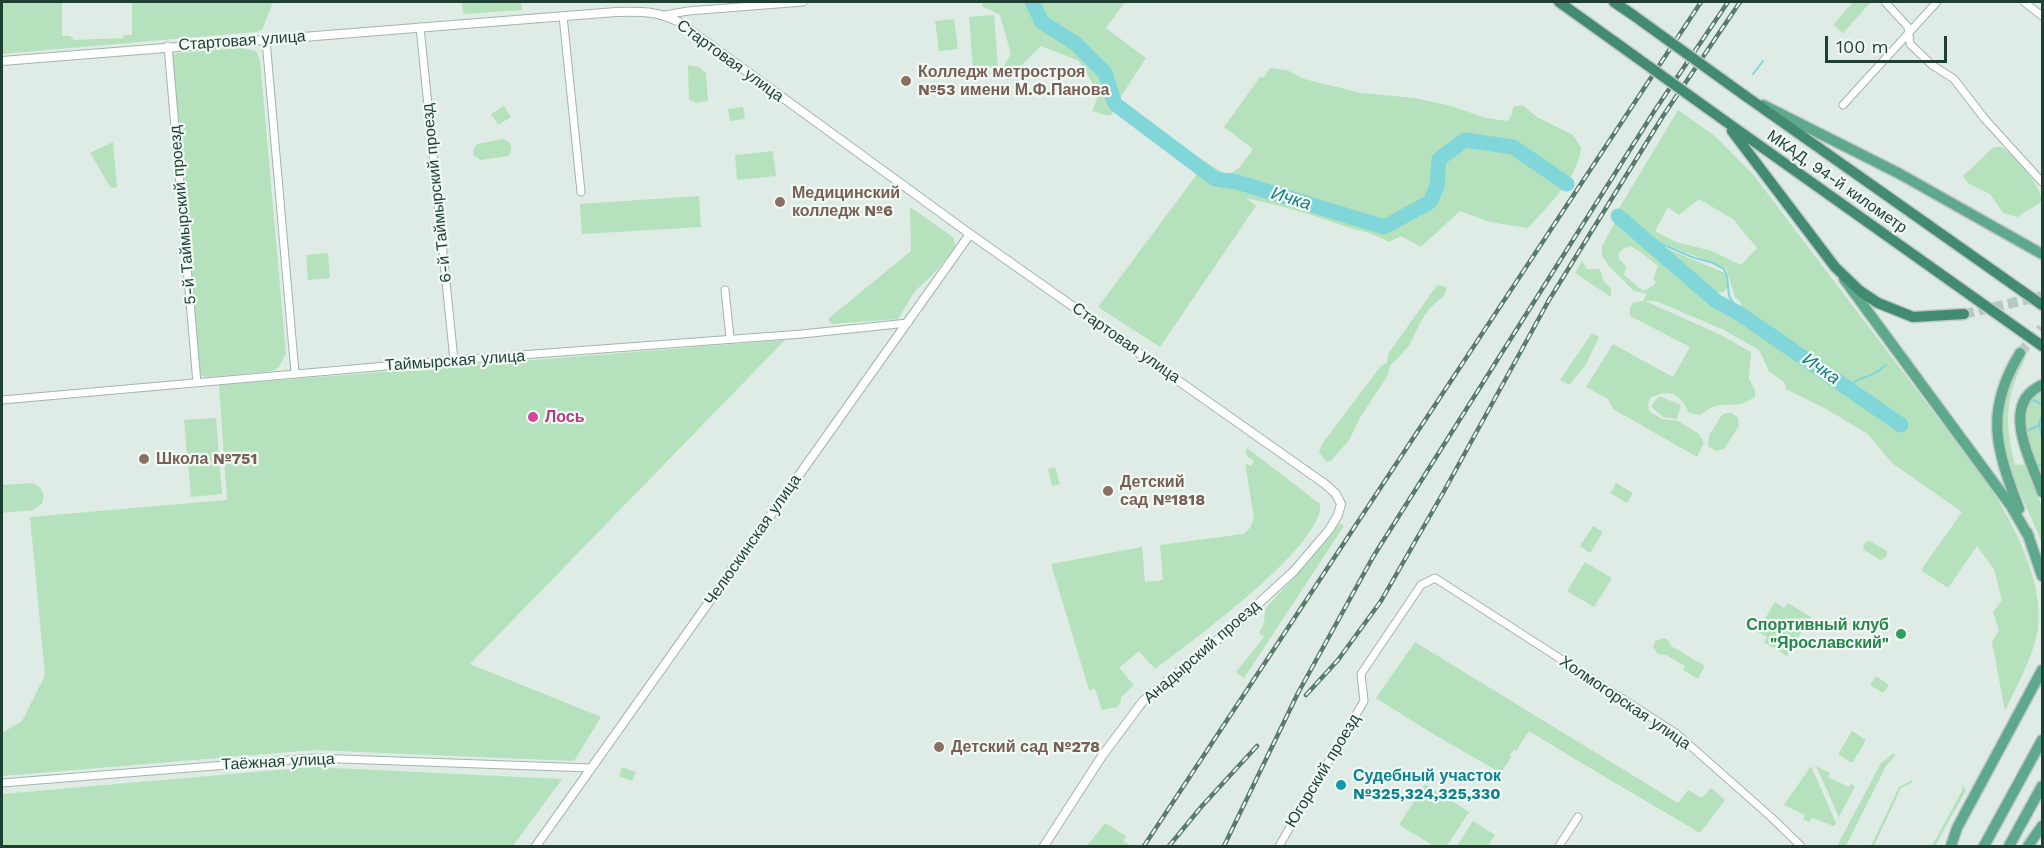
<!DOCTYPE html>
<meta charset="utf-8">
<style>
body{margin:0}
#map{position:relative;width:2044px;height:848px;overflow:hidden;background:#dfece5;font-family:"Work Sans",sans-serif}
canvas{display:block}
.frame{position:absolute;inset:0;border:3px solid #1e3f32;pointer-events:none}
.scale{position:absolute;left:1825px;top:36px;width:122px;height:27px;box-sizing:border-box;border:3px solid #1e3f32;border-top:0;padding-left:8px;font-size:18px;line-height:21px;white-space:nowrap;color:#1e3f32;-webkit-text-stroke:4px #f0f9f3;paint-order:stroke}
</style>
<div id="map">
<canvas width="2044" height="848"></canvas>
<div class="frame"></div>
<div class="scale">100 m</div>
</div>
<script>
const c = document.querySelector('canvas').getContext('2d');
c.lineJoin = 'round';
function fillPath(path, color) { c.fillStyle = color; c.fill(path, 'evenodd'); }
function stroke(path, color, width, dash) { c.strokeStyle = color; c.lineWidth = width; c.lineCap = dash ? 'butt' : 'round'; c.setLineDash(dash || []); c.stroke(path); }
function label(font, color, halo, rows, align = 'center') {
  c.font = font + ' "Work Sans",sans-serif'; c.lineWidth = 4.5; c.setLineDash([]); c.textBaseline = 'middle'; c.strokeStyle = halo; c.fillStyle = color; for (const [text, x, y, turn = 0] of rows) {
    c.save(); c.translate(x, y); c.rotate((+turn || 0) * Math.PI / 180); c.textAlign = isNaN(turn) ? turn : align; if (halo) c.strokeText(text, 0, 0); c.fillText(text, 0, 0); c.restore();
  }
}
const green = new Path2D(`
 M2,2h60v34h8l4,4 49,-2 1,-3h8v-33h141l-11,28 -7,2 -253,22z
 M462,2h59l1,8 -59,4z
 M983,2h142l-19,26 40,30 -28,43 64,47 45,27 12,-7 14,-19 -29,-22 36,-50h4l6,-9 17,2 17,9 57,14 54,5 36,8 35,12 22,3 4,-7 1,-7 9,-2 15,12 36,18 8,13c-4,32 -33,57 -53,80l-38,-6 -30,-11 -39,36 -20,-11 -12,6c-18,-10 -30,-11 -48,-17 -33,-12 -62,-20 -95,-27l10,8 -96,141 -62,-40 103,-138 -84,-62 -7,9 -18,-5 7,-17 -20,-33 -38,-15 -34,34 -7,-8 11,-18 -11,-39 -18,-9z
 M1853,2h18l-28,31 -10,-8z
 M994,15l4,52 -25,2 -4,-52z
 M954,19l4,30 -19,2 -4,-30z
 M241,48l15,3 4,9 26,294 -8,14 -6,3 -63,6 -7,-1 -3,-4 -27,-314 1,-3 4,-2z
 M688,65l11,2 7,6 2,28 -12,2 -7,-4z
 M504,106l7,11 -13,8 -7,-11z
 M743,107l2,12 -15,2 -2,-12z
 M1678,110l37,26 37,37 239,315c24,40 53,94 47,142 -6,29 -21,55 -33,81l-13,-69 7,-12 -6,-18 9,-12 -8,-31 -17,-23 -29,42 -27,-18 41,-58 -70,-49 -24,-29 -42,-25 -40,-20 -1,-6 -16,-12 -10,-21 -35,-20 -68,-29h-11l76,34 30,17 -2,27 6,11v7l-13,7 -22,1 -10,3 -10,7 -11,-2c-8,-19 -20,-25 -39,-15l-2,6 1,7 13,8 16,2 21,13 5,9 -7,14 -84,-48 -5,-10 -22,-12 27,-43 60,33 17,-30 -60,-31v-8l3,-5 10,-2 4,-7 -13,-3 -25,-25 -7,-10v-10l14,-26 50,42v4l46,41 19,10 9,-3 1,-11 -6,-6 -9,-29 -87,-34 -21,-18v-6zM1699,199l34,20 24,29 -16,17 -29,-14 -36,-9 -21,-11 13,-24 11,8zM1630,246l12,7 16,13 -5,13 3,3 -3,4 -10,5 -19,-16 2,-9 -6,-6 -2,-6 5,-5z
 M503,139c9,2 11,10 5,17l-27,4 -7,-4 -1,-5 4,-7z
 M113,142l4,45 -6,1 -21,-35z
 M1994,147h8c11,8 42,41 39,54 -3,5 -17,10 -23,16l-15,-4 -13,-19 -22,-11 -5,-7z
 M773,151l3,25 -39,4 -2,-25z
 M699,196l2,31 -119,7 -2,-30z
 M910,207l43,30 3,10 -24,28 -17,16 -17,28 -66,5 -4,-5 83,-68z
 M1654,243l73,31c9,51 -62,-19 -74,-29z
 M328,253l2,25 -22,2 -2,-25z
 M1582,261l5,8h13l3,11 8,9v8l-36,-24z
 M1437,285l10,2 -3,9 -14,12 -9,13 -12,25 -19,20 -2,9 -29,44 -9,20 -19,22 -5,1 -7,-10 3,-8 59,-78 6,-3 1,-9z
 M1592,333l7,4 -14,29 -16,19 -9,-5z
 M785,340l-315,324 131,53 -27,44 -260,-11 -312,26v-43l20,-12 23,-46 -15,-158 197,-17 -8,-115z
 M2027,356c-22,39 -23,66 -12,109l12,-1 15,44v35l-32,-74 -8,-40v-18l9,-35z
 M2042,390v90c-7,-20 -23,-53 -17,-74 2,-8 11,-12 17,-16z
 M1659,396l22,9 -4,14 -14,-2 -12,-11z
 M1726,413h5l7,5 1,8 -15,23 -8,2 -8,-5 1,-11 13,-20z
 M216,418l6,76 -31,3 -7,-77z
 M1247,448l73,56c6,40 -133,141 -165,165l-16,-18 -20,17 15,17 -13,12v5l-4,5 -15,3 -7,-21 -6,1 -38,-126 91,-17 3,35 18,-2 -3,-35 83,-11 7,-6 4,-10 -9,-55 6,3 3,-5 -6,-4 -3,-6z
 M1055,467l5,17 -8,2 -4,-17z
 M32,483c10,3 14,11 10,21l-9,6 -31,3v-28z
 M1616,483l17,10 -6,10 -17,-10z
 M1340,523l4,3 -100,152 -8,-6 28,-35 -5,-4 5,-10 1,-14 45,-49z
 M1593,526l10,6 -13,21 -10,-7z
 M1870,541l17,10v4l-3,4 -4,1 -16,-10 -1,-4 3,-4z
 M1585,562l27,16 -18,29 -27,-16z
 M1775,602l9,6 4,-5 23,14 -24,39 -23,-14 3,-5 -10,-5z
 M1664,638l5,3 2,5 34,20 -7,13 -15,-9 2,-4 -19,-11 -8,-1 -5,-7 2,-6z
 M1415,642l263,161 10,-13 14,8 9,-10 14,12 -25,33c-57,-34 -114,-67 -171,-102l-13,20 -2,-2 -4,6 1,2 -10,16 -68,-39 -57,-36z
 M1876,676l13,9 -6,8 -13,-8z
 M1852,731l14,9 -14,23 -14,-9z
 M1894,753l1,3 -9,10 -40,80h-9l44,-83z
 M1811,766l25,57 -2,3 -22,-8 -3,4 -6,-3 2,-4 -21,-10z
 M1816,766l14,7 -2,4 21,10 2,-3 4,2 -16,31z
 M312,767l250,12 -49,67h-511v-52z
 M622,767l14,5 -4,9 -13,-5z
 M1912,780l1,2 -12,6 -27,58h-3l28,-59z
 M1961,782l5,8 -31,56h-3l31,-57z
 M1425,784l44,28 -22,34h-13l-35,-21z
 M1473,821l22,14 -7,11h-31z
 M1105,823l21,13 -3,5 9,5h-45z`);
const stream = new Path2D(`
 M1753,74l10,-13
 M1639,234l53,23 21,6 11,6 3,7 2,20 11,18
 M1848,389c7,-12 15,-9 25,-15 5,-2 9,-6 13,-9
 M2030,399l12,5
 M2042,416l-3,7 3,14
 M2027,431l12,-6
 M2039,465l3,-1`);
const river = new Path2D(`
 M1032,2l10,20 34,22 29,29 10,31 100,75 22,3 147,45 46,-25 7,-16 2,-27 26,-19 48,7 54,37
 M1618,216l98,85 24,13 161,111`);
const primaryTunnel = new Path2D(`
 M2020,353l22,-25`);
const trunkTunnel = new Path2D(`
 M1964,314l78,-18`);
const minor = new Path2D(`
 M1885,2l23,25 2,17 22,21 22,14 30,39 58,64
 M2024,2l18,14
 M665,15l23,-4 115,-9
 M563,16l18,176
 M420,27l34,333
 M266,40l29,333
 M168,46l29,337
 M1843,105l94,-103
 M725,290l5,48
 M2,400l452,-40 348,-26 106,-11
 M2,783l312,-25 276,10
 M1279,846l85,-145 -3,-27 60,-89 14,-7 242,156 94,83 30,29
 M1559,846l19,-29`);
const tertiary = new Path2D(`
 M2,61l614,-49c24,-1 42,-1 63,10l291,212 355,250 11,10 5,10 -3,11 -9,15 -35,41 -60,55 -91,75 -41,55 -58,90
 M536,846l434,-612`);
const primary = new Path2D(`
 M1763,105l137,69 142,80
 M1844,279l167,227 18,31
 M2042,385c-43,19 -11,75 0,107
 M2019,509c-23,-61 -35,-97 1,-156
 M2027,532l15,44
 M1951,846l6,-18 85,-158
 M1984,846l58,-106
 M2009,846l33,-60
 M2028,846l14,-20`);
const trunk = new Path2D(`
 M1559,2l56,40
 M1614,2l19,13
 M1744,95l298,210
 M1725,121l317,225
 M1732,131l103,136 25,24 18,12 35,14 51,-3`);
const rail = new Path2D(`
 M1306,695l32,-35 43,-59 62,-108 106,-193 114,-184 77,-114
 M1144,846l557,-844
 M1169,846l33,-40 55,-60
 M1224,846l74,-153 75,-136 282,-447 73,-108`);
const trunkBridge = new Path2D(`
 M1633,15l111,80
 M1615,42l110,79`);
const markers = [
 [906,81,6,"#8d6e63"],
 [780,202,6,"#8d6e63"],
 [533,417,6,"#d1479c"],
 [144,459,6,"#8d6e63"],
 [1108,491,6,"#8d6e63"],
 [1901,634,6,"#2e9e5b"],
 [939,747,6,"#8d6e63"],
 [1341,785,6,"#0f9aa8"]
];
const streetNames = [
 ["Стартовая улица",242,41,-4],
 ["Стартовая улица",730,61,36],
 ["МКАД, 94-й километр",1837,182,35],
 ["6-й Таймырский проезд",437,193,-96],
 ["5-й Таймырский проезд",183,215,-95],
 ["Стартовая улица",1126,343,35],
 ["Таймырская улица",455,361,-4],
 ["Челюскинская улица",753,540,-55],
 ["Анадырский проезд",1202,652,-41],
 ["Холмогорская улица",1625,703,34],
 ["Таёжная улица",278,762,-3],
 ["Югорский проезд",1323,771,-59]
];
const educationNames = [
 ["Колледж метростроя",918,72],
 ["№53 имени М.Ф.Панова",918,90],
 ["Медицинский",792,193],
 ["колледж №6",792,211],
 ["Школа №751",156,459],
 ["Детский",1120,482],
 ["сад №1818",1120,500],
 ["Детский сад №278",951,747]
];
const hotelNames = [
 ["Лось",545,417]
];
const leisureNames = [
 ["Спортивный клуб",1889,625],
 ["\"Ярославский\"",1889,643]
];
const cultureNames = [
 ["Судебный участок",1353,776],
 ["№325,324,325,330",1353,794]
];
const waterNames = [
 ["Ичка",1291,199,17],
 ["Ичка",1821,369,35]
];
fillPath(green, '#b5e1bc');
stroke(stream, '#80d6d9', 2);
stroke(river, '#80d6d9', 15);
stroke(primaryTunnel, '#b8c9c1', 10, [10, 5]);
stroke(trunkTunnel, '#b8c9c1', 10, [10, 5]);
stroke(minor, '#a1b5ac', 9);
stroke(tertiary, '#a1b5ac', 10);
stroke(primary, '#c0c9c6', 13);
stroke(trunk, '#c0c9c6', 13);
stroke(minor, '#fff', 7);
stroke(tertiary, '#fff', 8);
stroke(primary, '#5ea88c', 10);
stroke(trunk, '#428b72', 10);
stroke(rail, '#587b6d', 4.5);
stroke(rail, '#f0f9f3', 2, [7]);
stroke(trunkBridge, '#c0c9c6', 13, []);
stroke(trunkBridge, '#428b72', 10);
for (const [x, y, r, color] of markers) { const dot = new Path2D(); dot.arc(x, y, r, 0, 2 * Math.PI); c.fillStyle = color; c.fill(dot); stroke(dot, '#f0f9f3', 2); }
label('16px', '#1e3f32', '#f0f9f3', streetNames);
label('bold 16px', '#785e54', '#f0f9f3', educationNames, 'left');
label('bold 16px', '#b23c85', '#f0f9f3', hotelNames, 'left');
label('bold 16px', '#27864d', '#f0f9f3', leisureNames, 'right');
label('bold 16px', '#0d838f', '#f0f9f3', cultureNames, 'left');
label('italic 18px', '#117d82', '#f0f9f3', waterNames);
</script>
